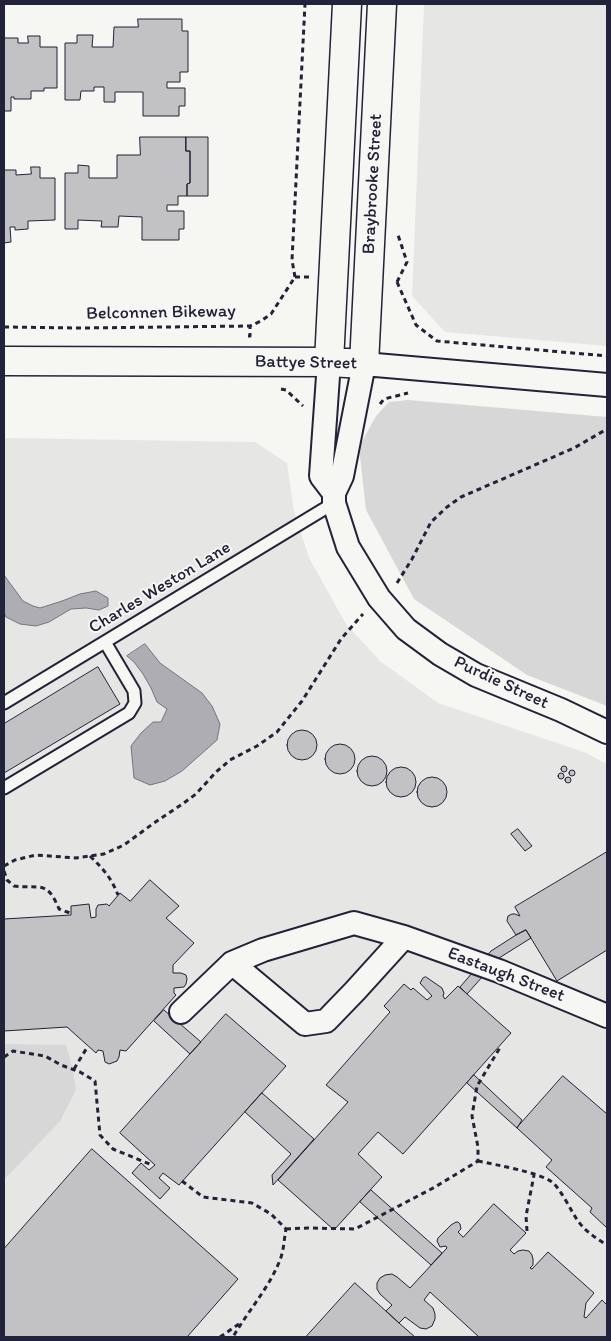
<!DOCTYPE html>
<style>
body{margin:0}
#map{position:relative;width:611px;height:1341px;overflow:hidden;background:#f6f6f2;font-family:Itim,sans-serif}
canvas{display:block}
.frame{position:absolute;inset:0;border:5px solid #22223b;pointer-events:none}
</style>
<div id="map">
<canvas width="611" height="1341"></canvas>
<div class="frame"></div>
</div>
<script>
const c = document.querySelector('canvas').getContext('2d');
c.lineJoin = 'round';
function fillPath(path, color) { c.fillStyle = color; c.fill(path, 'evenodd'); }
function stroke(path, color, width, dash) { c.strokeStyle = color; c.lineWidth = width; c.lineCap = dash ? 'butt' : 'round'; c.setLineDash(dash || []); c.stroke(path); }
function label(font, color, halo, rows, align = 'center') {
  c.font = font + ' Itim,sans-serif'; c.lineWidth = 4; c.setLineDash([]); c.textBaseline = 'middle'; c.strokeStyle = halo; c.fillStyle = color; for (const [text, x, y, turn = 0] of rows) {
    c.save(); c.translate(x, y); c.rotate((+turn || 0) * Math.PI / 180); c.textAlign = isNaN(turn) ? turn : align; if (halo) c.strokeText(text, 0, 0); c.fillText(text, 0, 0); c.restore();
  }
}
const built = new Path2D(`
 M424,4h183v342l-162,-14 -33,-36z
 M4,438l251,4 32,21 7,48 15,47 37,66 34,37 58,42 146,49 23,12v573h-603z`);
const green = new Path2D(`
 M408,400l199,17v289l-80,-31 -113,-76 -48,-89 -7,-63 17,-31 13,-14z
 M4,1044l62,1 7,25 3,20 -16,31 -56,59z`);
const water = new Path2D(`
 M4,575l19,26 10,5 7,2 22,-7 18,-7 16,-3 12,7v8l-9,4 -13,-2 -15,1 -22,13 -13,4 -16,-2 -14,-7 -2,-5z
 M145,644l15,19 42,30 10,13 8,18 -3,16 -35,31 -17,10 -15,4 -16,-7 -3,-32 10,-13 12,-11h8l6,-13 -10,-7 -6,-14 -8,-14 -9,-12 -7,-6z`);
const building = new Path2D(`
 M138,19h44v12h6v41h-8v10h-13v6h18v18h-6v10h-36v-24h-28v10h-11v-15h-10v4h-13l-1,9h-15v-57h12v-8h16l-1,12h21l1,-20h24z
 M28,36h12v11h17v41h-13v3h-13v8h-17v-2h-3v14h-7v-73h14v5h10z
 M140,137h46v14h4v32l-3,1v12h-9v9h-11v6h17v18h-5v11h-37v-23l-23,-1 -1,11h-17l1,-6 -24,-1v9h-13v-56h13v-8l11,1v12h28v-23h23z
 M186,137h22v59h-21v-12l3,-1v-32h-4z
 M31,167h9v11h15v42l-27,1v8l-13,1v-3h-5l1,15 -7,1v-73h12v5l15,-1z
 M98,667l22,37 -116,69v-49z
 M287 745a15 15 0 1 1 30 0a15 15 0 1 1-30 0Z
 M325 759a15 15 0 1 1 30 0a15 15 0 1 1-30 0Z
 M357 771a15 15 0 1 1 30 0a15 15 0 1 1-30 0Z
 M561 769a3 3 0 1 1 6 0a3 3 0 1 1-6 0Z
 M386 782a15 15 0 1 1 30 0a15 15 0 1 1-30 0Z
 M569 773a3 3 0 1 1 6 0a3 3 0 1 1-6 0Z
 M558 776a3 3 0 1 1 6 0a3 3 0 1 1-6 0Z
 M565 780a3 3 0 1 1 6 0a3 3 0 1 1-6 0Z
 M417 792a15 15 0 1 1 30 0a15 15 0 1 1-30 0Z
 M518,829l14,17 -7,5 -14,-17z
 M607,852v98l-50,31 -31,-51 -10,5 -9,-14 1,-5 4,-2h3l5,2 -5,-9z
 M150,880l29,26 -13,12 28,25 -21,22v8h8l5,2 1,4 -1,5 -2,3 -10,1v5l2,2 -50,56 -6,-1 -1,7 -2,4 -8,3 -4,-2 -2,-11 -5,-1 -2,3 -29,-26 -63,4v-112l67,-4v-9l18,-2 2,14 5,-1v-8l2,-4 9,-1 2,2 11,-13 10,8z
 M526,930l5,8 -32,20 -32,36 -7,-7 31,-36 25,-16z
 M426,977l16,11 2,5 -1,3 2,3 13,-13 53,47 -108,121 -25,-22 -20,22 24,23 -48,53 -56,-50 70,-78 -22,-17 64,-73 -6,-6 20,-22 7,6 2,-2 14,12 5,-4 -12,-13 3,-5z
 M164,1010l37,32 -11,12 -36,-33z
 M226,1014l60,52 -107,119 -16,-12 -4,5 11,10 -10,11 -28,-26 9,-10 8,7 6,-5 -35,-32z
 M474,1075l48,45 -5,8 -50,-45z
 M563,1076l44,38v114l-17,-16 2,-4 -46,-41 6,-7 -35,-32z
 M262,1093l52,46 -41,46 -1,-10 19,-21 -46,-42z
 M92,1149l146,130 -51,58h-183v-88z
 M371,1190l71,63 -11,12 -71,-63z
 M494,1204l32,29 -16,17 4,4 4,-3 5,-1 6,1 3,4 1,4v6l-3,3 2,1 16,-17 46,41 -8,10 -2,14 2,1 16,-18 5,5v32h-128l-49,-45 -6,8 9,8 2,6v5l-3,7 -6,3 -6,-1 -15,-11 -6,6 -13,-12 6,-6 -12,-11 -3,-5v-6l3,-5 5,-3 7,-1 5,3 13,11 37,-40 -1,-2 -6,1 -3,-6 1,-3 13,-13 5,-3h2l2,2 1,5 -3,3 5,5z
 M355,1283l44,40 16,14h-109z`);
const path = new Path2D(`
 M295,277l-3,-17 13,-256
 M295,277h15
 M397,282l19,43 21,16 170,15
 M397,282l10,-20 -10,-30
 M4,327l77,1 169,-2 11,-5 10,-7 24,-37
 M248,336h2v-10
 M281,389l5,1 17,16
 M380,404l4,-5 24,-6
 M397,583l15,-24 19,-37 16,-15 14,-10 113,-49 33,-19
 M90,856c13,13 21,21 28,39
 M4,866l11,-6 21,-5 40,3 28,-4 20,-9 30,-22 27,-18 15,-11 20,-22 14,-12 27,-14 20,-14 25,-31 39,-62 22,-25
 M4,871l3,9 7,6c27,3 33,-6 45,23l11,4
 M4,1057l9,-6 32,5 16,9 19,7 15,9 5,54 13,14 39,16
 M74,1069l14,-23
 M478,1161c18,4 60,11 74,21 9,7 19,29 26,39 8,11 18,17 29,24
 M182,1181l21,16 49,6 19,11 15,15c-2,10 -2,21 -6,31 -11,28 -32,51 -47,77
 M286,1229l22,-1 47,1 80,-42 43,-26v-14l-6,-31 5,-30 24,-40
 M527,1231l-1,-15 8,-41
 M220,1337l19,-13`);
const service = new Path2D(`
 M4,703l330,-200
 M4,788l125,-75 6,-10 -1,-12 -29,-49`);
const minor = new Path2D(`
 M329,362l-8,114 13,17
 M607,385l-243,-21 -22,112 -8,17v10l14,44 31,51 27,31 34,25 36,21 85,35 46,22
 M232,963l73,61 21,-3 29,-30 49,-54
 M181,1012l51,-49 31,-13 91,-27 50,14 95,34 108,45`);
const tertiary = new Path2D(`
 M4,361l325,1 35,2 18,-360
 M329,362l18,-358`);
const streetNames = [
 ["Braybrooke Street",373,184,-87],
 ["Belconnen Bikeway",161,313,-1],
 ["Battye Street",306,363,1],
 ["Charles Weston Lane",160,588,-31],
 ["Purdie Street",501,683,25],
 ["Eastaugh Street",506,975,21]
];
fillPath(built, '#e6e6e4');
fillPath(green, '#d7d7d7');
fillPath(water, '#adadb3');
stroke(water, '#757583', 1);
fillPath(building, '#c2c2c4');
stroke(building, '#22223b', 1);
stroke(service, '#22223b', 15);
stroke(minor, '#22223b', 26);
stroke(tertiary, '#22223b', 31);
stroke(path, '#22223b', 3, [5, 4]);
stroke(service, '#f6f6f2', 11);
stroke(minor, '#f6f6f2', 22);
stroke(tertiary, '#f6f6f2', 28);
label('18px', '#22223b', '#f6f6f2', streetNames);
</script>
